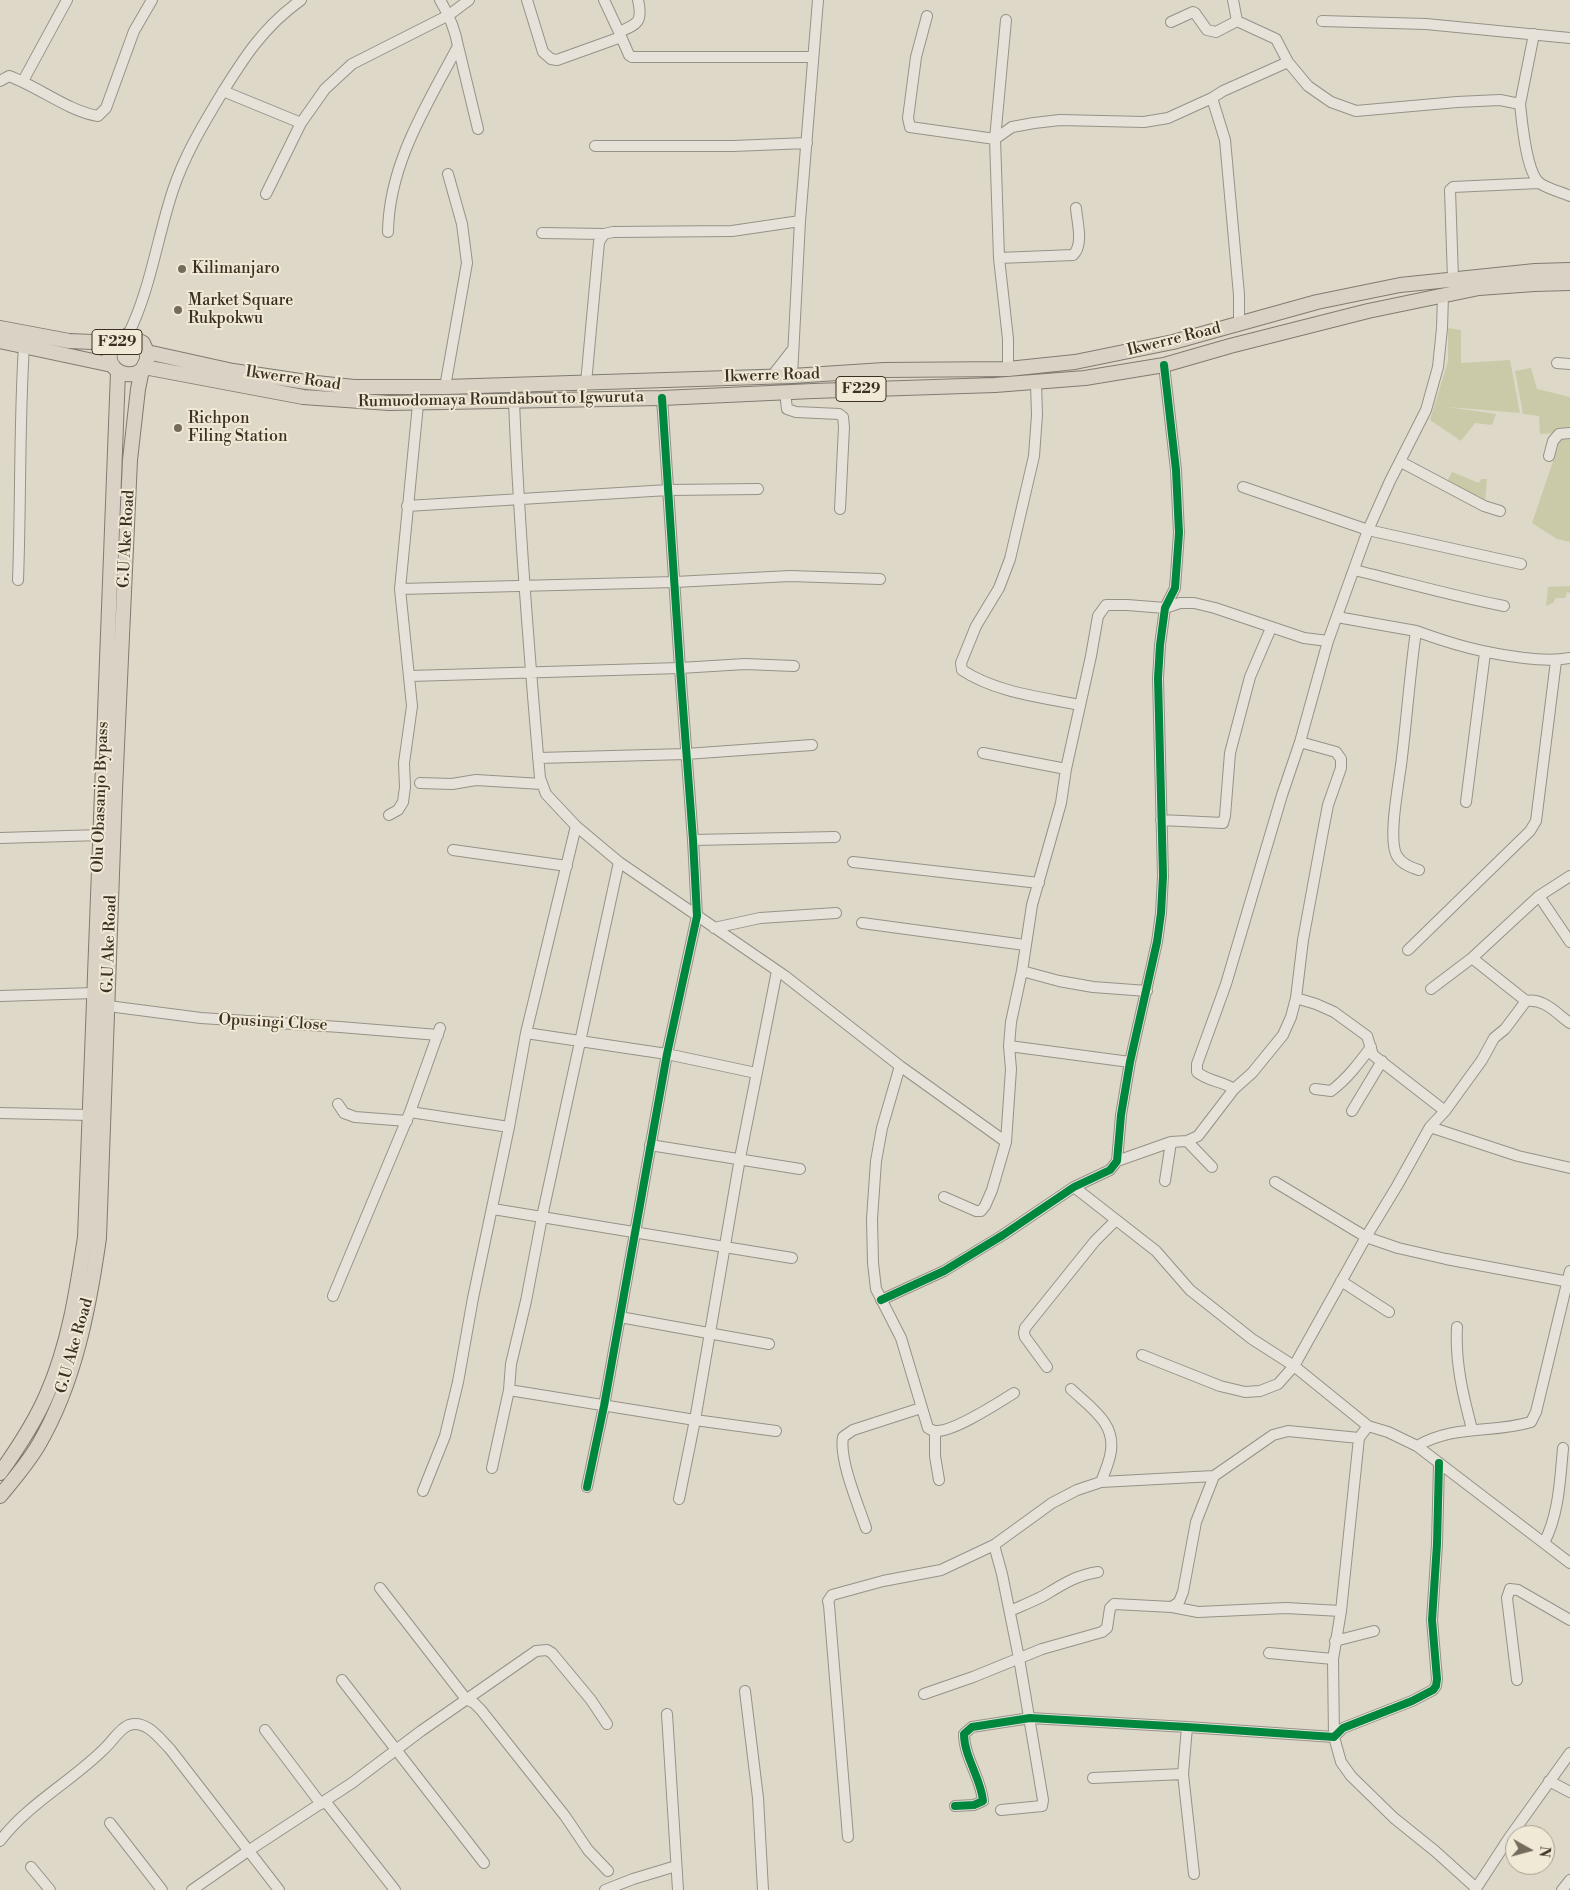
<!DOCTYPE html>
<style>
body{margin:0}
#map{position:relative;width:1570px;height:1890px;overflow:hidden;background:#ded8c8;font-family:"Libre Bodoni",serif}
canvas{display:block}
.north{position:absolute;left:1505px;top:1825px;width:50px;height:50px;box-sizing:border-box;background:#efe9d5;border:1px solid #a79f8e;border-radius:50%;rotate:97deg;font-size:14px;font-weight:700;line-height:20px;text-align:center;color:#3b3023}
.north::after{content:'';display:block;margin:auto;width:18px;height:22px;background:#746b5d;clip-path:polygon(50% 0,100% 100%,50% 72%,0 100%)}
</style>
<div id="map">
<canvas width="1570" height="1890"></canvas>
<div class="north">N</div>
</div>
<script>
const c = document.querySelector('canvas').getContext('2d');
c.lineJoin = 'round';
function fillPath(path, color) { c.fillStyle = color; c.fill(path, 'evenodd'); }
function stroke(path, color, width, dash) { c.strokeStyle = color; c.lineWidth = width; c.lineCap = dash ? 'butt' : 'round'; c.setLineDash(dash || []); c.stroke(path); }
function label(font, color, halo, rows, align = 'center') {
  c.font = font + ' "Libre Bodoni",serif'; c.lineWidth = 4; c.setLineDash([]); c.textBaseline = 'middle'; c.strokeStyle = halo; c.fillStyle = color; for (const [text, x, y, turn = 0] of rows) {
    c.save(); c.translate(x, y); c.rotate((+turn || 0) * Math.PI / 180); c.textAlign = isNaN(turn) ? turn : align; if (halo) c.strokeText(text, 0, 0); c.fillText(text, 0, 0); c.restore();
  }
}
const green = new Path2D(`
 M1448,328l13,2v33l49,-3 10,53 -72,-6 48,7 -4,11 -17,-2 -14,18 -31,-21 18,-59z
 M1531,368l6,21 33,8v35l-30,2 -1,-18 -16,-2 -8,-43z
 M1561,438h9v104l-13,-3 -25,-16z
 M1452,472l27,11 2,-4h6l-2,24 -40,-18z
 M1570,586v7l-3,-1 -2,6h-9l-3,5 -7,3 2,-19z`);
const minor = new Path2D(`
 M527,0l16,52 8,7 6,1 64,-23
 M604,0l15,32
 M638,0c5,22 0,24 -19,32l10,23 3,2h181
 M1233,0l4,21
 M927,16l-11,41 -8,61 2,9 85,12 17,-12 22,-4 26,-3 84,2 24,-4 44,-20
 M1006,20l-11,119 4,119 9,81v30
 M1237,21l39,18 12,23 20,24 23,16 25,9 101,-9 43,-2 20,4c2,17 6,71 21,80 8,5 20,8 29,12
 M1322,21l104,3 144,14
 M1171,22l22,-10 2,1 12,17 9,2 21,-11
 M458,46l20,83
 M0,81l9,-5c30,11 59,35 89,40l8,-8 28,-77 18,-31
 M23,81l44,-81
 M223,91l78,32
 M1520,104l14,-70
 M595,146h138l74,-3
 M266,194l35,-71 24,-34 27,-25 97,-49 20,-15
 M388,232c1,-69 39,-127 70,-186 -3,-17 -9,-31 -18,-46
 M542,233l62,1
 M999,258l74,-3c11,-10 4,-33 3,-47
 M1453,279l-3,-89 3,-3 86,-4
 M1239,323v-28l-14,-155 -13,-42 11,-7 65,-29
 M128,335c23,-47 29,-97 45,-145 11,-33 28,-62 46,-92 24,-39 44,-71 82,-98
 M1557,363l13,1
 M772,376l21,-27
 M792,376l8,-155 18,-221
 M586,383l13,-141 5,-8 9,-2 119,-1 68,-10
 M1036,383l1,32 -3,41 -24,103 -11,29 -23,38 -15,37 1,7c33,22 78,27 117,35
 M445,387l22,-124 -5,-39 -14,-50
 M785,392l2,17 9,3 43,2 4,3 1,10 -4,82
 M514,401c5,126 15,252 26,377l6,16 30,32 43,36 166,114 115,90 106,76
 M1549,456l4,-15 6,-7 11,-1
 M1401,462l83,44 16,5
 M1243,487l125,43 153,34
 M407,506l261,-16 90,-1
 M1354,570c50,12 99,26 150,36
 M18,580c3,-78 1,-156 6,-234
 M400,589l275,-7 115,-6 90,3
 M1337,617l79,14
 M410,676l270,-8 65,-4 49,2
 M983,753l83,16
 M538,758l148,-4 126,-9
 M420,783l32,1 24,-4 66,4
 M1466,802l19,-149
 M389,815l9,-5 5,-8 2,-15 -1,-24 8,-57 -12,-117 18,-185
 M1161,820l62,3 2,-7 5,-63 20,-76 21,-49
 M0,838l101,-3
 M693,840l142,-3
 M453,850l114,16
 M853,862l186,21
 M1419,870c-9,-3 -17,-6 -22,-14 -10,-17 3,-78 5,-99 5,-42 8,-84 14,-126 38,14 68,22 108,27 16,2 30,3 46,0
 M1539,896l31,46
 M862,923l163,22
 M714,928l46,-10 76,-5
 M1408,950l122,-119 6,-10 20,-160
 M1472,958l54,43
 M1022,971l37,10 34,6 54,4
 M1431,989l41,-31 67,-62 31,-20
 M0,996l94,-3
 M1296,998l20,6 18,8 33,24 6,19 72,56
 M108,1006l93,12 139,9 98,8
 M526,1033l141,21 89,19
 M1009,1046l121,16
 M900,1066l-18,62 -6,33 -4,58 1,44 3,26 25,49 27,90c1,1 6,3 7,3 17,2 63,-28 79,-38
 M1234,1089l18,-16 31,-38 8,-18 5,-19 7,-58 20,-109 5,-26 13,-37v-9l-5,-7 -36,-10
 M1315,1089l16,2c16,-12 28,-28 40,-44
 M338,1104l6,9 11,4 52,4
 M1352,1111l30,-50
 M410,1112l99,15
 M0,1113l90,2
 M1430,1127l88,29 52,12
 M1187,1141l25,26
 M650,1145l150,24
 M1117,1161l54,-19 16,-1 11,-5 36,-47c-12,-8 -27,-8 -37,-17v-8l29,-80 56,-189 18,-53 28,-101 40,-111 22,-49 36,-71 12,-43 4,-39 1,-33
 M1165,1181l6,-39
 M1275,1182l91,55 32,11 48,11 124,23
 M1074,1187l82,64 34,39 62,49 42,27 74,60 20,6 29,14 153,117
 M944,1197l32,14h5l4,-5 7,-16 14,-48 5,-73 -2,-23 2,-24 11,-51 10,-66 29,-102 5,-34 25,-113 7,-40 8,-11h21l38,3 15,-5h14l21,5 89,30 24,3
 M493,1209l299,49
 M1341,1281l48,31
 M333,1296l77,-184 30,-84
 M881,1300l63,-29 59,-36 71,-48 36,-17 7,-9 4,-46 9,-53 27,-120 4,-29 2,-37 -5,-198 2,-33 5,-37 10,-20 4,-55 -3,-63 -12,-105
 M620,1317l149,27
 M1457,1327c-2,35 6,69 15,102
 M1142,1355l78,31 25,6 15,-1 18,-7 16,-18 72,-129 31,-51 33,-59 15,-16 37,-51 12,-22 11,-9 21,-28c18,-3 30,12 44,22
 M1047,1367l-22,-30 -1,-4 1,-5 70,-87 21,-21
 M1071,1389c20,19 47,35 39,67 -2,9 -6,18 -9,26
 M509,1390l186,30 81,11
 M1368,1426l-9,12 -18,173 -8,48 1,78 7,25 10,14 43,42 41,33 41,37
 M935,1431v25l4,24
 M1417,1446c39,-22 74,-12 114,-24l5,-10 34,-141
 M492,1468l17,-78 2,-26 15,-63 16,-84 77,-355
 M587,1487l17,-81 63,-352 30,-138 -4,-76 -13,-172 -18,-270
 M423,1491l22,-55 13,-54 15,-84 36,-171 17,-94 50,-207
 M679,1499l16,-79 45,-262 37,-187
 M866,1528c-8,-24 -27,-68 -23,-91l10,-7 68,-22
 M1544,1543c15,-29 16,-63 19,-95
 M994,1545l8,29 17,84 24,142 -1,6 -41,4
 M380,1588l86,111 8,4 7,7 84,106 23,34 20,21
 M1172,1607l26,5 88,-4 55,3
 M1010,1611c11,-5 24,-10 35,-16 18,-11 32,-20 53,-23
 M1335,1641l39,-10
 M1269,1653l64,6
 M342,1680l142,183
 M1517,1680l-10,-82 3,-9 8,1 52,30
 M745,1691l13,107 5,92
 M924,1694l49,-17 69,-28 60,-17 5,-4 3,-20 4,-4 58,3 7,-5 4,-10 13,-70 18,-46
 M667,1714l11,176
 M1187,1727l-4,47 11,100
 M265,1730l56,74
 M1093,1778l90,-4
 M1549,1781l21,11
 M325,1801l70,89
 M955,1806l19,-1 9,-4c-2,-23 -19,-44 -19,-67l8,-7 58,-9 157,9 147,10 9,-9 69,-27 21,-11 3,-4 1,-7 -5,-59 5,-76 2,-81
 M110,1823l52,67
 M848,1837l-19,-232 -1,-4 4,-6 51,-14 58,-11 53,-25 58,-42 25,-13 24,-8 113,-6 59,-41 15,-4 71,7
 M0,1841c28,-37 72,-60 104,-92 8,-7 15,-20 25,-24 17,-6 31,14 41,24l109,141
 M31,1867l19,23
 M192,1890l56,-39 104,-68 69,-52 115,-80 11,-1 5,3 39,47 16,24
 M605,1890l28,-11 43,-13
 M1475,1890l34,-52 61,-85
 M1562,1890l8,-10`);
const major = new Path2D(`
 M0,328l69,13 47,2
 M0,341l112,24
 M147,352l86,19 74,11 47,5h91l347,-11 92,-6 124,-1 67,-7 98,-20 144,-40 83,-17 135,-14 35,-1
 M144,367l159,30 86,6 273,-5 151,-7 182,-6 90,-7 79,-13 66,-19 138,-35 111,-23 55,-4 36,-1
 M0,1473c18,-25 35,-51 47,-79 22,-50 30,-104 38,-157l33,-865
 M0,1496c14,-17 28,-33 39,-52 36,-62 50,-136 60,-206l16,-448 15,-330 8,-71 4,-19 5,-10v-8l-4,-9 -15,-8c-4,3 -10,5 -13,9 -16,17 7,40 27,26`);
const cycleway = new Path2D(`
 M881,1300l63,-29 59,-36 71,-48 36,-17 7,-9 4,-46 9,-53 27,-120 4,-29 2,-37 -5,-198 2,-33 5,-37 10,-20 4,-55 -3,-63 -12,-105
 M587,1487l17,-81 63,-352 30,-138 -4,-76 -13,-172 -18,-270
 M955,1806l19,-1 9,-4c-2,-23 -19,-44 -19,-67l8,-7 58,-9 157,9 147,10 9,-9 69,-27 21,-11 3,-4 1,-7 -5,-59 5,-76 2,-81`);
const markers = [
 [182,269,5,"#746b5d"],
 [178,310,5,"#746b5d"],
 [178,428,5,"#746b5d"]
];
const shields = [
 [117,342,50],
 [861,389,50]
];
const shieldNames = [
 ["F229",117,342],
 ["F229",861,389]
];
const poiNames = [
 ["Kilimanjaro",192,269],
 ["Market Square",188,301],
 ["Rukpokwu",188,319],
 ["Richpon",188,419],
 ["Filing Station",188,437]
];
const streetNames = [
 ["Ikwerre Road",1174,340,-14],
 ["Ikwerre Road",772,376,-2],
 ["Ikwerre Road",293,379,8],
 ["Rumuodomaya Roundabout to Igwuruta",501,400,-1],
 ["G.U Ake Road",127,539,-87],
 ["Olu Obasanjo Bypass",101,797,-88],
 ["G.U Ake Road",110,944,-88],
 ["Opusingi Close",273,1023,3],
 ["G.U Ake Road",75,1346,-74]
];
fillPath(green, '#cbcaa8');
stroke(minor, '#979288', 12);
stroke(major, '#807b72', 16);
stroke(minor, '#e6e2da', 10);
stroke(major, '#dad3c5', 14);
stroke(cycleway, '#00873e', 8);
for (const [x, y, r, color] of markers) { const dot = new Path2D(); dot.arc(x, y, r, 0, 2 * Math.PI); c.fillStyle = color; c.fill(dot); stroke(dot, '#efe9d5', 2); }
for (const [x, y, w] of shields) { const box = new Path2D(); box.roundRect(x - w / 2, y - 12.5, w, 25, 4); c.fillStyle = '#efe9d5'; c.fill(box); stroke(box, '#3b3023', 1); }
label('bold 15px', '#3b3023', null, shieldNames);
label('16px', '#3b3023', '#efe9d5', poiNames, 'left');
label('16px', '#3b3023', '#efe9d5', streetNames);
</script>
